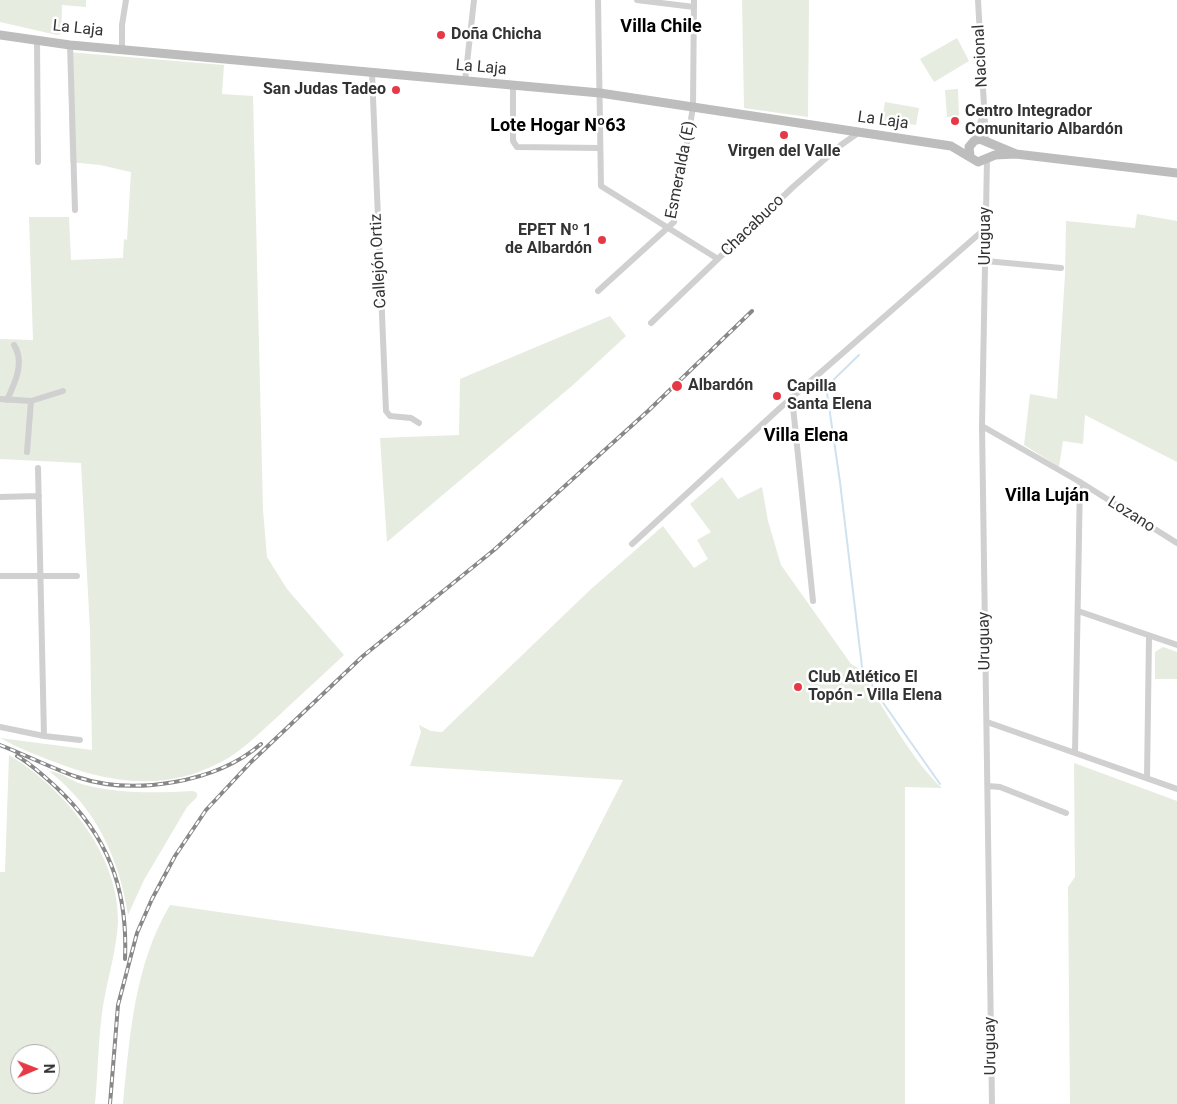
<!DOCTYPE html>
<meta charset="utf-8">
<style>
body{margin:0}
#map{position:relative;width:1177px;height:1104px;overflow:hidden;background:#fff;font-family:Roboto,sans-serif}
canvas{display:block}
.north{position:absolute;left:10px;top:1044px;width:50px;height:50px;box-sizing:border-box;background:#fff;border:1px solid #adadad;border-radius:50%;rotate:89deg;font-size:14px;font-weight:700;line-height:20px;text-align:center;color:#333}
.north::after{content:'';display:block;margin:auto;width:18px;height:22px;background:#e63946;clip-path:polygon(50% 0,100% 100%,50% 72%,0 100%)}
</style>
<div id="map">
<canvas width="1177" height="1104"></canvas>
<div class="north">N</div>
</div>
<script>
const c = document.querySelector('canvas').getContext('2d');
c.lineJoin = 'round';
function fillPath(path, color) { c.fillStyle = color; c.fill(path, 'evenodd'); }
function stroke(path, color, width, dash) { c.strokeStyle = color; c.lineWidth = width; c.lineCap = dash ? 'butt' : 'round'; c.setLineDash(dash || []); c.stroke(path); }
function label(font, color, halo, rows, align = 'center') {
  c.font = font + ' Roboto,sans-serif'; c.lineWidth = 5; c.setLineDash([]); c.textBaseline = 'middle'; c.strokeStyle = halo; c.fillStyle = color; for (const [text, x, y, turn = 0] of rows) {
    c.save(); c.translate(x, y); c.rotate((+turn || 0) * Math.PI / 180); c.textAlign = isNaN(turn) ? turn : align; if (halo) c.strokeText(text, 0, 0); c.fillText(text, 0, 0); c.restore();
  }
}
const green = new Path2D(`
 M0,0h86v7l-24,-2 -1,29 -4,1 -57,-13z
 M742,0h67l-1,117 -64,-9z
 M957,38l12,23 -35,21 -14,-23z
 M68,52l156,13 -2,29 31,2 10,414 4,47 20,32 57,66c-23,22 -47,43 -70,65 -17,15 -33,32 -53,42 -64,34 -124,18 -187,-8 -12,-5 -23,-10 -34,-16l92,12 -2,-120 -9,-167 -81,-4v-120l33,1 -4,-123h40l2,43 52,-2 1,-19 3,1 4,-68 -31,-7 -30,-3z
 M958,89l1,27 -12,1 -2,-27z
 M885,102l34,6 -3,17 -34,-5z
 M1137,214l40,7v241l-92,-47 -2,29 -20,-3 -4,26 -35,-22 6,-51 27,5 8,-124 1,-54 69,7z
 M610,316l16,20 -53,49 -186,157 -7,-104 79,-3 1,-56z
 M722,477l16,22 24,-12 6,34 13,44 70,99 9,5c20,34 54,94 82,119l-37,-1v317h-782c7,-69 11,-138 47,-199l363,52 90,-177 -213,-14 11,-34 -2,-7 12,6 11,1 148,-142 73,-64 31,42 14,-9 -11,-19 14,-8 -21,-28z
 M1163,647l14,5v27h-22v-27z
 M9,755c55,33 111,100 109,168 -2,31 -12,60 -16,90 -4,30 -4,61 -7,91h-95v-232h5zM20,1054h30v30h-30z
 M1074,763l103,38v303h-107l-2,-217 7,-10z
 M49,771c13,1 23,11 36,14 35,9 72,8 108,6l4,2v4l-10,10 -43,73 -16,35c-9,-58 -33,-108 -79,-144z`);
const stream = new Path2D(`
 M859,355l-32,31v7l13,89 22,185 17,30 61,87`);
const street = new Path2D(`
 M598,0l3,186 117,73
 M637,0l57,7
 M978,0l8,141
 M37,40l1,122
 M70,45l5,165
 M122,49v-24l4,-25
 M372,73l14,338 4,5 21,2 8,5
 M465,81l9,-81
 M513,86v55l4,6 83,1
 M974,141l8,-23
 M987,159l-5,267 10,678
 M986,261l75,7
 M598,291l76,-69 19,-115 1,-107
 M651,323l142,-136 48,-42 17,-12
 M792,397l21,204
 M0,399l31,2 32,-10
 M7,400c8,-17 18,-38 7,-55
 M982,426l98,56 97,61
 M27,452l4,-51
 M38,468l6,268
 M0,497l39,-1
 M632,544l149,-137 206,-180
 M0,576h77
 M1078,611l99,34
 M987,722l190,67
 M0,727l44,9 36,4
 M1075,753l5,-271
 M1147,778l2,-142
 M988,786l12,1 66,26`);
const secondary = new Path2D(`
 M0,35l70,10 530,48 351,53 27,16 17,-7 21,-1
 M970,156l-1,-9 5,-6 6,-2 36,15 161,19`);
const rail = new Path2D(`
 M0,745c26,10 51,23 77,32 56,19 139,6 184,-33
 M17,756c14,8 27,20 39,31 52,49 72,101 69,172
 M110,1104l8,-99 19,-72 15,-34 23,-43 31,-46 45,-48 112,-106 131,-106 154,-139 104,-100`);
const markers = [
 [441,35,5,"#e63946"],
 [396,90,5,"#e63946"],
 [955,121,5,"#e63946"],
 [784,135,5,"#e63946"],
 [602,240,5,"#e63946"],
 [677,386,6,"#e63946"],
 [777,396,5,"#e63946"],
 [798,687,5,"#e63946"]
];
const streetNames = [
 ["La Laja",78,29,6],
 ["Nacional",981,56,-93],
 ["La Laja",481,68,5],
 ["La Laja",883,121,8],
 ["Esmeralda (E)",681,170,-79],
 ["Chacabuco",753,226,-44],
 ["Uruguay",986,236,-90],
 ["Callejón Ortiz",379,261,-93],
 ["Lozano",1131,515,32],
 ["Uruguay",985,641,-91],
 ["Uruguay",991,1046,-91]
];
const poiNames = [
 ["Doña Chicha",451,35],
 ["San Judas Tadeo",386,90,"right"],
 ["Centro Integrador",965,112],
 ["Comunitario Albardón",965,130],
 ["Virgen del Valle",784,152,"center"],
 ["EPET Nº 1",592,231,"right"],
 ["de Albardón",592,249,"right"],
 ["Albardón",688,386],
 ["Capilla",787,387],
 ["Santa Elena",787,405],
 ["Club Atlético El",808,678],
 ["Topón - Villa Elena",808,696]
];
const neighbourhoodNames = [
 ["Villa Chile",661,27],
 ["Lote Hogar Nº63",558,126],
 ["Villa Elena",806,436],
 ["Villa Luján",1047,496]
];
fillPath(green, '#e6ecdf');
stroke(stream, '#cfe2ee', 2);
stroke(street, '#d0d0d0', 6);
stroke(secondary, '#bdbdbd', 9);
stroke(rail, '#888', 4);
stroke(rail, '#fff', 2, [5.5]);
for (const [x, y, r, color] of markers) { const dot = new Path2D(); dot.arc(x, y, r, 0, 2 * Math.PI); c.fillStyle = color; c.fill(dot); stroke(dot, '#fff', 2); }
label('16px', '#333', '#fff', streetNames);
label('bold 16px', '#333', '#fff', poiNames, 'left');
label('bold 18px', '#000', '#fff', neighbourhoodNames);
</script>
